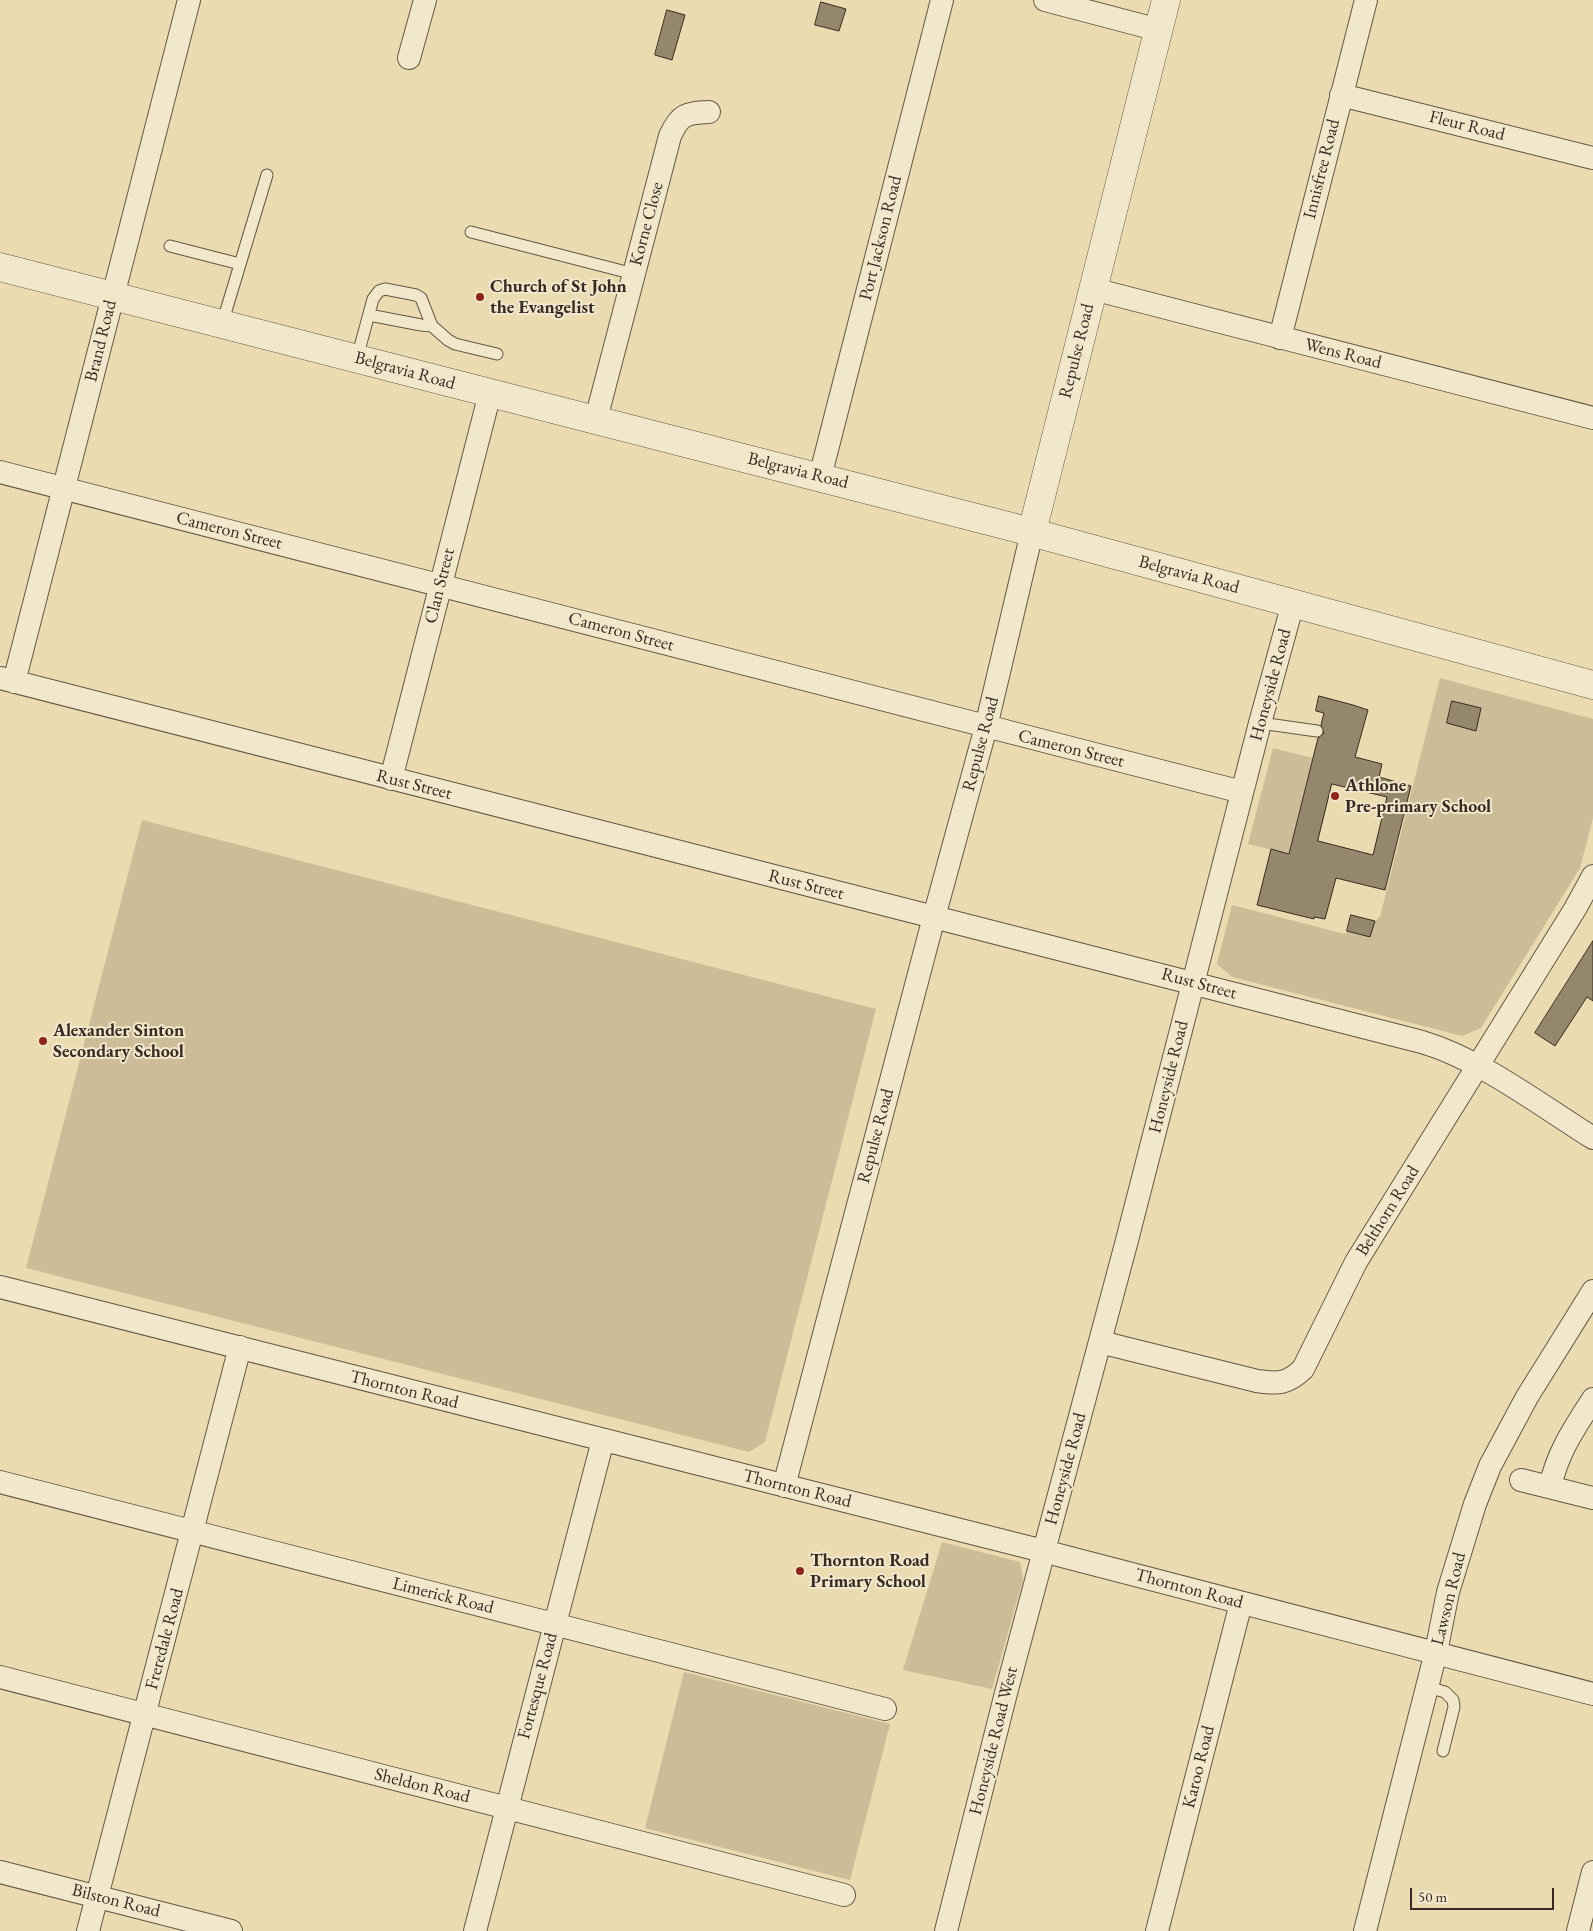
<!DOCTYPE html>
<style>
body{margin:0}
#map{position:relative;width:1593px;height:1931px;overflow:hidden;background:#eadbb0;font-family:"EB Garamond",serif}
canvas{display:block}
.scale{position:absolute;left:1410px;top:1888px;width:144px;height:22px;box-sizing:border-box;border:2px solid #372b23;border-top:0;padding-left:6px;font-size:15px;line-height:18px;white-space:nowrap;color:#372b23;-webkit-text-stroke:4px #f1e8cc;paint-order:stroke}
</style>
<div id="map">
<canvas width="1593" height="1931"></canvas>
<div class="scale">50 m</div>
</div>
<script>
const c = document.querySelector('canvas').getContext('2d');
c.lineJoin = 'round';
function fillPath(path, color) { c.fillStyle = color; c.fill(path, 'evenodd'); }
function stroke(path, color, width, dash) { c.strokeStyle = color; c.lineWidth = width; c.lineCap = dash ? 'butt' : 'round'; c.setLineDash(dash || []); c.stroke(path); }
function label(font, color, halo, rows, align = 'center') {
  c.font = font + ' "EB Garamond",serif'; c.lineWidth = 4; c.setLineDash([]); c.textBaseline = 'middle'; c.strokeStyle = halo; c.fillStyle = color; for (const [text, x, y, turn = 0] of rows) {
    c.save(); c.translate(x, y); c.rotate((+turn || 0) * Math.PI / 180); c.textAlign = isNaN(turn) ? turn : align; if (halo) c.strokeText(text, 0, 0); c.fillText(text, 0, 0); c.restore();
  }
}
const green = new Path2D(`
 M1440,678l153,41v99l-13,50 -99,160 -19,8 -230,-59 -15,-13 15,-59 113,29 2,-3 23,6 5,-16 5,-4z
 M1273,748l40,10 -24,96 -41,-10z
 M142,820l734,189 -111,433 -16,10 -723,-184z
 M942,1542l78,20 3,18 -31,109 -89,-19z
 M684,1672l206,52 -40,156 -205,-52z`);
const building = new Path2D(`
 M821,2l25,7 -7,22 -24,-6z
 M667,10l18,5 -13,45 -17,-5z
 M1319,696l34,9 15,5 -13,47 27,7 -3,13 32,9 -26,104 -49,-12 -11,41 -11,-2v2l-57,-14 14,-56 18,5 29,-116 6,-5 -3,-8 3,-12 -8,-2zM1332,784l55,13 -14,58 -55,-14z
 M1452,701l29,7 -5,23 -29,-8z
 M1351,915l24,6 -5,16 -23,-6z
 M1593,941v60l-6,-4 -32,49 -20,-13z`);
const service = new Path2D(`
 M471,232l163,42
 M170,246l70,18
 M369,315l52,10 11,1
 M222,324l45,-149
 M357,358l16,-59 6,-8 6,-2 31,6 5,3 11,28 16,14 7,4 42,10
 M1260,723l57,8
 M1427,1687l18,5 8,8 1,7 -11,44`);
const minor = new Path2D(`
 M1045,0l114,30
 M409,58l16,-58
 M1341,95l252,63
 M1093,289l500,129
 M1280,338l86,-338
 M596,419l74,-283c10,-22 16,-23 39,-24
 M0,472l1242,320
 M820,477l122,-477
 M0,678l1422,364c60,18 118,63 171,96
 M14,682l175,-682
 M391,779l99,-386
 M0,1287l1043,264 550,143
 M1100,1342l157,39c22,3 30,3 46,-12l53,-107 219,-353 18,-33
 M1521,1480l72,18
 M0,1482l885,227
 M784,1486l150,-569 52,-190 46,-195
 M1550,1487c8,-36 24,-58 43,-88
 M0,1677l844,218
 M0,1872l231,59
 M88,1931l152,-584
 M475,1931l128,-491
 M946,1931l60,-238 120,-449 134,-521 33,-120
 M1157,1931l84,-328
 M1365,1931l71,-279 12,-60 27,-88 15,-38 37,-69 66,-106
 M1578,1931l15,-59`);
const tertiary = new Path2D(`
 M0,267l1012,260 581,158
 M1032,532l134,-532`);
const markers = [
 [480,297,5,"#8f2418"],
 [1335,796,5,"#8f2418"],
 [43,1041,5,"#8f2418"],
 [800,1571,5,"#8f2418"]
];
const streetNames = [
 ["Fleur Road",1467,126,14],
 ["Innisfree Road",1322,169,-76],
 ["Korne Close",647,224,-75],
 ["Port Jackson Road",881,238,-76],
 ["Brand Road",101,341,-76],
 ["Repulse Road",1077,351,-76],
 ["Wens Road",1343,354,14],
 ["Belgravia Road",405,371,15],
 ["Belgravia Road",798,471,14],
 ["Cameron Street",229,531,14],
 ["Belgravia Road",1189,575,15],
 ["Clan Street",440,586,-76],
 ["Cameron Street",621,632,15],
 ["Honeyside Road",1271,685,-75],
 ["Repulse Road",981,744,-75],
 ["Cameron Street",1071,749,14],
 ["Rust Street",414,785,14],
 ["Rust Street",806,885,14],
 ["Rust Street",1199,984,15],
 ["Honeyside Road",1169,1077,-76],
 ["Repulse Road",876,1136,-75],
 ["Belthorn Road",1388,1211,-58],
 ["Thornton Road",404,1390,14],
 ["Honeyside Road",1066,1469,-75],
 ["Thornton Road",797,1489,14],
 ["Thornton Road",1189,1589,15],
 ["Limerick Road",443,1596,14],
 ["Lawson Road",1449,1599,-76],
 ["Freredale Road",165,1639,-75],
 ["Fortesque Road",538,1686,-75],
 ["Honeyside Road West",994,1741,-76],
 ["Karoo Road",1199,1767,-76],
 ["Sheldon Road",422,1786,14],
 ["Bilston Road",116,1901,14]
];
const poiNames = [
 ["Church of St John",490,287],
 ["the Evangelist",490,308],
 ["Athlone",1345,786],
 ["Pre-primary School",1345,807],
 ["Alexander Sinton",53,1031],
 ["Secondary School",53,1052],
 ["Thornton Road",810,1561],
 ["Primary School",810,1582]
];
fillPath(green, '#ccbd98');
fillPath(building, '#94876c');
stroke(building, '#372b23', 1);
stroke(service, '#645746', 13);
stroke(minor, '#645746', 24);
stroke(tertiary, '#645746', 29);
stroke(service, '#f1e8cc', 11);
stroke(minor, '#f1e8cc', 22);
stroke(tertiary, '#f1e8cc', 28);
for (const [x, y, r, color] of markers) { const dot = new Path2D(); dot.arc(x, y, r, 0, 2 * Math.PI); c.fillStyle = color; c.fill(dot); stroke(dot, '#f1e8cc', 2); }
label('18px', '#372b23', '#f1e8cc', streetNames);
label('bold 18px', '#372b23', '#f1e8cc', poiNames, 'left');
</script>
